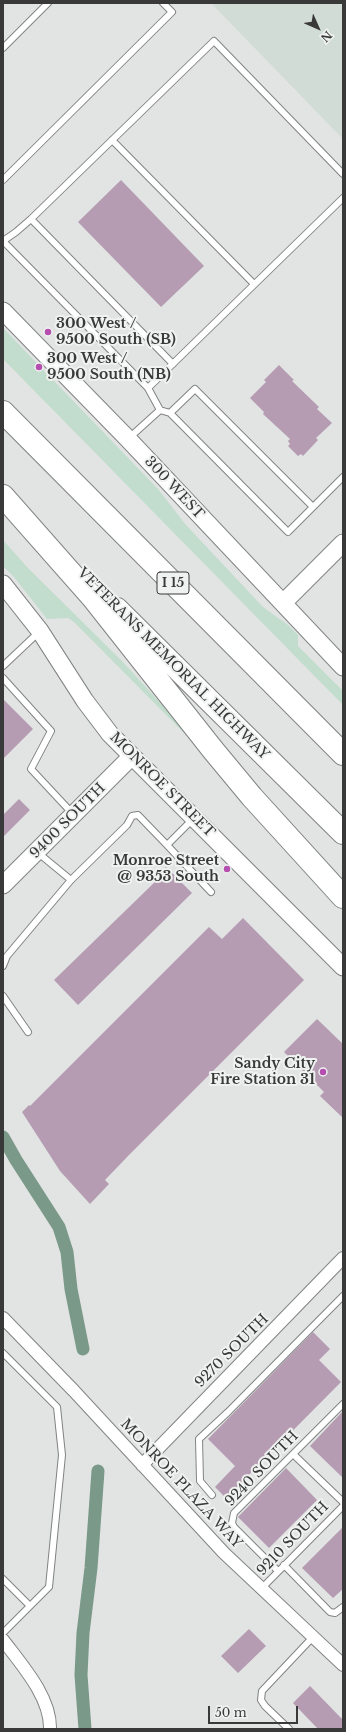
<!DOCTYPE html>
<style>
body{margin:0}
#map{position:relative;width:346px;height:1732px;overflow:hidden;background:#e1e4e3;font-family:"Libre Baskerville",serif}
canvas{display:block}
.frame{position:absolute;inset:0;border:4px solid #383938;pointer-events:none}
.north{position:absolute;left:298px;top:8px;width:40px;height:40px;-webkit-text-stroke:3px #eff2f0;paint-order:stroke;rotate:135deg;font-size:11px;font-weight:700;line-height:16px;text-align:center;color:#383938}
.north::after{content:'';display:block;margin:auto;width:14px;height:18px;background:#383938;clip-path:polygon(50% 0,100% 100%,50% 72%,0 100%)}
.scale{position:absolute;left:208px;top:1706px;width:90px;height:18px;box-sizing:border-box;border:2px solid #383938;border-top:0;padding-left:5px;font-size:12px;line-height:14px;white-space:nowrap;color:#383938;-webkit-text-stroke:3px #eff2f0;paint-order:stroke}
</style>
<div id="map">
<canvas width="346" height="1732"></canvas>
<div class="frame"></div>
<div class="north">N</div>
<div class="scale">50 m</div>
</div>
<script>
const c = document.querySelector('canvas').getContext('2d');
c.lineJoin = 'round';
function fillPath(path, color) { c.fillStyle = color; c.fill(path, 'evenodd'); }
function stroke(path, color, width, dash) { c.strokeStyle = color; c.lineWidth = width; c.lineCap = dash ? 'butt' : 'round'; c.setLineDash(dash || []); c.stroke(path); }
function label(font, color, halo, rows, align = 'center') {
  c.font = font + ' "Libre Baskerville",serif'; c.lineWidth = 4; c.setLineDash([]); c.textBaseline = 'middle'; c.strokeStyle = halo; c.fillStyle = color; for (const [text, x, y, turn = 0] of rows) {
    c.save(); c.translate(x, y); c.rotate((+turn || 0) * Math.PI / 180); c.textAlign = isNaN(turn) ? turn : align; if (halo) c.strokeText(text, 0, 0); c.fillText(text, 0, 0); c.restore();
  }
}
const built = new Path2D(`
 M211,3h132v136z`);
const green = new Path2D(`
 M3,328l155,161 28,36 77,82 25,18 10,10v11l45,45v14l-340,-346z
 M3,540l25,28 94,93 67,73 -2,2 -113,-114 -6,-4 -21,1 -33,-42 -11,-11z`);
const canal = new Path2D(`
 M3,1137l13,23 43,67 8,25 4,37 12,60
 M85,1729l-4,-54 2,-42 8,-65 7,-97`);
const building = new Path2D(`
 M121,180l83,86 -43,41 -83,-85z
 M279,365l15,15 -2,1 27,26 -2,2 15,14 -16,15 2,2 -15,16 -2,-2 -3,2 -10,-10 2,-2 -2,-3 2,-2 -27,-25 1,-2 -14,-14 16,-16 -2,-2z
 M3,699l30,30 -30,30z
 M19,799l11,11 -27,27v-22z
 M166,867l26,26 -114,112 -24,-25 105,-102 -2,-2z
 M243,918l61,62 -175,175 -24,25 4,4 -19,20 -30,-33 -38,-59 7,-7 1,1 179,-179 13,12z
 M317,1019l26,25v74l-23,-22 4,-4 -40,-40z
 M313,1332l17,17 -11,11 22,22 -115,116 -11,-11 20,-21 -27,-27z
 M343,1411v67l-33,-32z
 M286,1468l31,32 -48,48 -31,-31z
 M343,1527v62l-10,9 -31,-30z
 M249,1629l17,17 -28,27 -17,-17z
 M310,1686l33,34v9h-25l-25,-26z`);
const lane = new Path2D(`
 M3,48l45,-45
 M112,140l142,144
 M3,180l169,-168 -9,-9
 M31,219l142,145
 M3,241l13,-9 15,-13 183,-178 129,133
 M4,242l144,146
 M160,410l-12,-22 195,-190
 M129,438l31,-28 10,3
 M313,507l-118,-118 -25,24 118,119 55,-55
 M3,666l36,-34
 M3,678l48,53 -20,38 41,44
 M193,819l-26,26 44,47
 M37,852l34,28 56,-55 5,-9 6,-1 29,30
 M3,966l4,-10 64,-76
 M3,996l25,36
 M3,1353l54,54 5,48 -13,132 -46,46
 M293,1454l50,48
 M212,1495l-12,-14 -1,-42 29,-27 115,-116
 M284,1565l46,47 5,1 8,-6
 M278,1571l-44,-44 -2,-4 2,-10 109,-109
 M3,1579l27,27
 M261,1589l82,-83
 M289,1729l-24,-23 -4,-6 1,-9 51,-54`);
const street = new Path2D(`
 M3,1318l71,73 150,162 119,112
 M142,1465l201,-207
 M3,1640c18,24 48,57 47,89`);
const secondary = new Path2D(`
 M3,311l125,128 215,228
 M3,584l37,47 45,70 25,33 233,233
 M283,603l60,-60
 M3,885l129,-129`);
const highway = new Path2D(`
 M3,412l340,342
 M3,496l90,102 120,152 39,47 91,100
 M117,609l226,224`);
const markers = [
 [48,332,4,"#b54eb1"],
 [39,367,4,"#b54eb1"],
 [227,869,4,"#b54eb1"],
 [323,1072,4,"#b54eb1"]
];
const shields = [
 [173,583,32]
];
const shieldNames = [
 ["I 15",173,583]
];
const poiNames = [
 ["300 West /",56,324],
 ["9500 South (SB)",56,340],
 ["300 West /",47,359],
 ["9500 South (NB)",47,375],
 ["Monroe Street",219,861,"right"],
 ["@ 9353 South",219,877,"right"],
 ["Sandy City",315,1064,"right"],
 ["Fire Station 31",315,1080,"right"]
];
const streetNames = [
 ["300 WEST",174,488,47],
 ["VETERANS MEMORIAL HIGHWAY",173,664,45],
 ["MONROE STREET",162,785,45],
 ["9400 SOUTH",68,821,-45],
 ["9270 SOUTH",232,1351,-45],
 ["9240 SOUTH",262,1469,-46],
 ["MONROE PLAZA WAY",181,1484,47],
 ["9210 SOUTH",293,1539,-46]
];
fillPath(built, '#d1dcd6');
fillPath(green, '#c2ddce');
stroke(canal, '#7a9989', 13);
fillPath(building, '#b59cb2');
stroke(lane, '#818482', 8);
stroke(street, '#818482', 14);
stroke(secondary, '#818482', 19);
stroke(highway, '#818482', 24);
stroke(lane, '#fff', 6);
stroke(street, '#fff', 12);
stroke(secondary, '#fff', 17);
stroke(highway, '#fff', 22);
for (const [x, y, r, color] of markers) { const dot = new Path2D(); dot.arc(x, y, r, 0, 2 * Math.PI); c.fillStyle = color; c.fill(dot); stroke(dot, '#eff2f0', 1.5); }
for (const [x, y, w] of shields) { const box = new Path2D(); box.roundRect(x - w / 2, y - 11, w, 22, 3); c.fillStyle = '#eff2f0'; c.fill(box); stroke(box, '#383938', 1); }
label('bold 13px', '#383938', null, shieldNames);
label('bold 14px', '#383938', '#eff2f0', poiNames, 'left');
label('14px', '#383938', '#eff2f0', streetNames);
</script>
